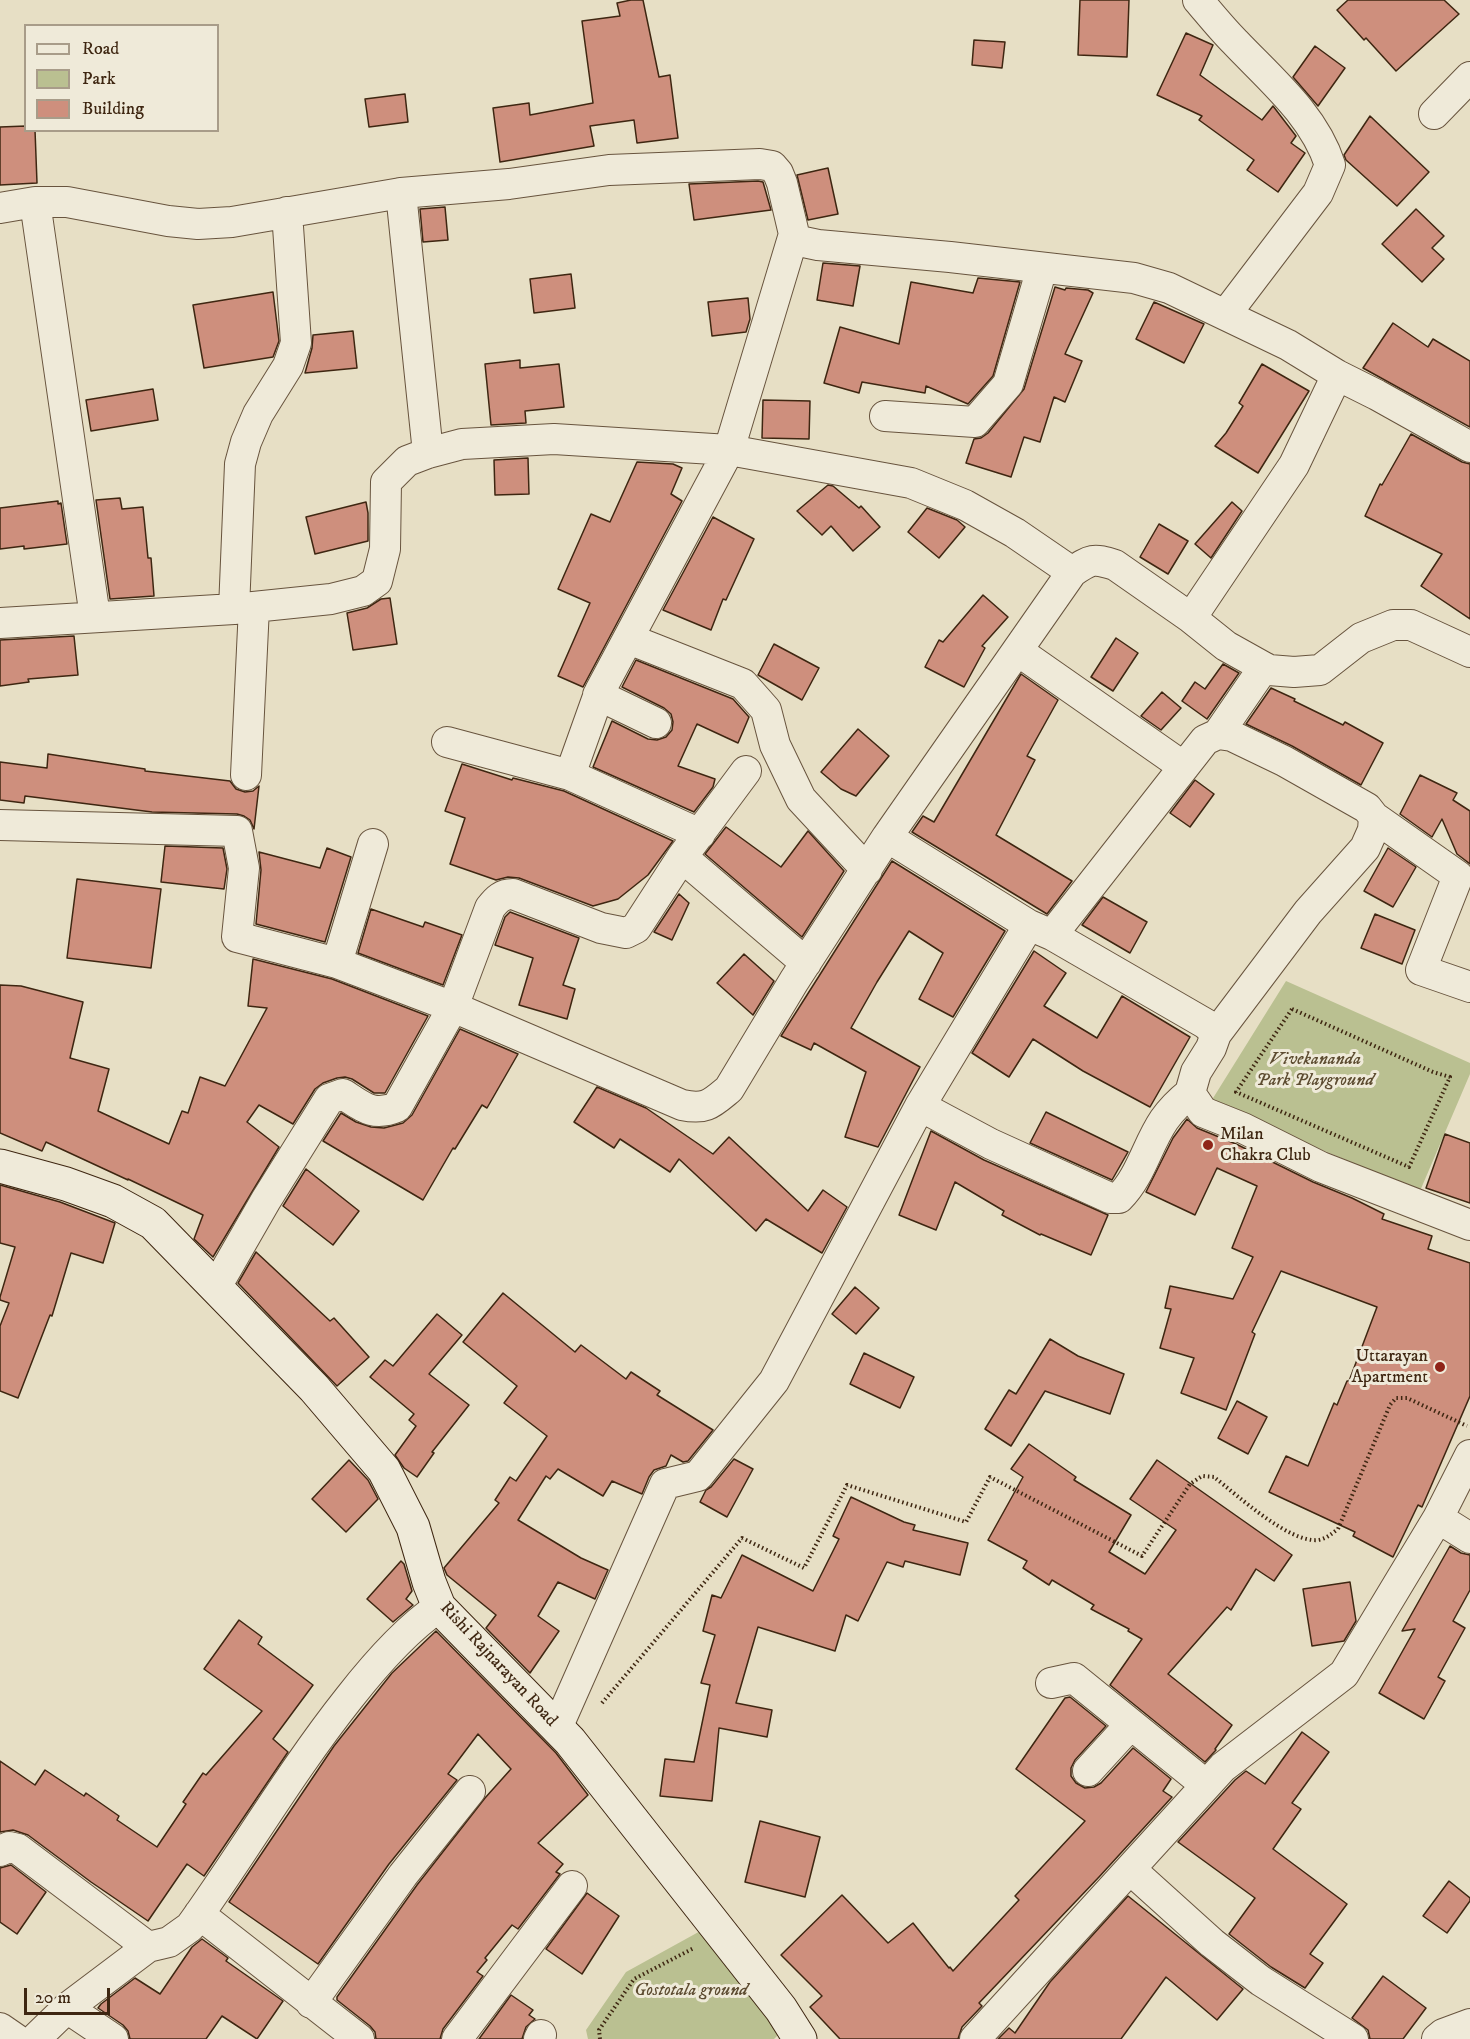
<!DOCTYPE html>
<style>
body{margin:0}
#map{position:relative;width:1470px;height:2039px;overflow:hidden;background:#e7dfc5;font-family:"IM FELL DW Pica",serif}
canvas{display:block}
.legend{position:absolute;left:24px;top:24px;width:195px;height:108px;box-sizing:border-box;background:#efead9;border:2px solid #a89c89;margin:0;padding:8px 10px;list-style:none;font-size:18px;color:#3e2611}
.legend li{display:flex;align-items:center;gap:12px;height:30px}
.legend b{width:30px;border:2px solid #a89c89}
.scale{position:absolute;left:24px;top:1988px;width:86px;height:27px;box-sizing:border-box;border:3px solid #3e2611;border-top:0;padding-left:8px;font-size:18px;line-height:21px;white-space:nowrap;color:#3e2611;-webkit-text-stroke:4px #efead9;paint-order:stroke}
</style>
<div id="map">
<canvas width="1470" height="2039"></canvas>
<ul class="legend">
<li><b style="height:8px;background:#efead9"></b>Road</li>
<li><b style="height:16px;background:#bac091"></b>Park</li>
<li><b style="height:16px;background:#ce8f7d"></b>Building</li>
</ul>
<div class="scale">20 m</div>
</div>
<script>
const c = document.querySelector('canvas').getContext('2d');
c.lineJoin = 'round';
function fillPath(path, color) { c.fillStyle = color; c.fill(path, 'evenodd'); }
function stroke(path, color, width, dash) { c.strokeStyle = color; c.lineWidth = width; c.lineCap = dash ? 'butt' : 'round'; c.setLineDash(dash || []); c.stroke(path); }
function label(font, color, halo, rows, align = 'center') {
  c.font = font + ' "IM FELL DW Pica",serif'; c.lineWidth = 6; c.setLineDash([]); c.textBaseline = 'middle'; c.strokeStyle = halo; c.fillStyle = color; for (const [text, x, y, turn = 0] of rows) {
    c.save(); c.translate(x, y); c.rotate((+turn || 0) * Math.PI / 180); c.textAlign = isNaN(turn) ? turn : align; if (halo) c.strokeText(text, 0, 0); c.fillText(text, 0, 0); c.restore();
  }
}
const green = new Path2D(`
 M1286,981l184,82v11l-50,117 -210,-88z
 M704,1929l78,102 -8,8h-186l-2,-9 40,-58z`);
const building = new Path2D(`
 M631,0h12l16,77 11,-2 8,63 -41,5 -3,-23 -44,6 4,20 -94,16 -7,-54 36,-5 1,12 63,-12 -11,-82 38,-5 -3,-13z
 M1080,0h49l-2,57 -49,-2z
 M1348,0h96l15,14 -63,57 -30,-33 -2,2 -27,-30z
 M1186,33l27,12 -13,30 62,45 11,-14 23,30 -5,7 14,10 -27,39 -31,-22 7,-10 -55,-40 3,-4 -45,-21z
 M974,40l31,2 -3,26 -30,-3z
 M1315,46l30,22 -27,38 -25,-29z
 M405,94l3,28 -39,5 -4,-28z
 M1370,116l59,56 -32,34 -51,-46 -2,-5z
 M26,126v4h9l2,53 -37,2v-58z
 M828,168l10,46 -30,6 -11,-45z
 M758,181l5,1 8,28 -77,10 -5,-36z
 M445,207l3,33 -25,2 -3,-33z
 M1416,209l28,27 -12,12 12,11 -22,23 -40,-38z
 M823,263l37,3 -7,40 -36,-6z
 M571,274l4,34 -41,5 -4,-34z
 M978,278l42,4 -27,94 -25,28 -42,-18 -1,7 -63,-11 -3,11 -35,-10 16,-56 59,17 12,-62 62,11z
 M1055,287l10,3 1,-2 22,2 5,3 -28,61 17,7 -17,41 -11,-5 -14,45 -16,-5 -13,40 -45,-14 8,-24 7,-1 7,-5 36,-44z
 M273,292l6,49 -6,16 -69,11 -11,-63z
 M748,298l2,21 -4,13 -34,4 -4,-34z
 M1154,302l50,22 -20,39 -48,-24z
 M1393,323l35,24 5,-8 37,22v66l-107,-59z
 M353,331l4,37 -52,5 7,-25 1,-13z
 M520,360v8l39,-4 5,43 -39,4 1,12 -35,2 -6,-61z
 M1262,364l47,27 -51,82 -43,-27 11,-13 17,-27 -4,-3z
 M153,389l5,31 -67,11 -5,-31z
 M763,400l47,1 -1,38 -47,-1z
 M1411,434l51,28 8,2v155l-49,-33 21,-32 -77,-38 15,-32 2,1z
 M528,458l1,36 -34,1 -1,-35z
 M637,462l36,2 9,4 -11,26 11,7 -99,186 -25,-11 32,-73 -32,-14 33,-75 19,8z
 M828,485l5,1 26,22 2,-2 19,21 -27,24 -22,-25 -9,9 -25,-24z
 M120,498l2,11 21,-2 5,51h3l3,38 -44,3 -14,-99z
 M58,501v3l3,-1 6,41 -43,5v-3l-24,3v-41z
 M366,502l2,11v28l-53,13 -9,-37z
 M1232,502l10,9 -31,47 -16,-14z
 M927,508l30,12 8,7 -26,31 -31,-26z
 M713,517l41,22 -28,61 -3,-1 -12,31 -48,-20z
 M1159,524l29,17 -20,33 -28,-17z
 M983,595l25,22 -26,29 3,2 -21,39 -39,-20 14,-27 4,2z
 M390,598l7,46 -44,6 -6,-37 20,-5 14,-9z
 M74,636l4,39 -50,4 1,3 -29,4v-46z
 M1116,638l22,15 -25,38 -22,-14z
 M774,644l45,24 -17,32 -44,-25z
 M636,660l97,39 16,18 -11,26 -41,-19 -19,42 37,13 -2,8 -19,25 -101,-45 19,-46 36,18 9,1 9,-3 6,-7 1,-8 -2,-8 -7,-6 -42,-21z
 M1223,664l16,9 -32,46 -25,-18 13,-19 10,7z
 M1021,674l37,26 -31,56 8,4 -39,75 76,46 -25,33 -135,-82 11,-16 11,6z
 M1271,688l24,11 -1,2 49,24 2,-3 38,21 -22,42 -69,-39 -46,-22z
 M1162,692l19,16 -20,22 -20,-14z
 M858,729l31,27 -33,40 -15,-7 -20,-17z
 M48,754l97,15v2l85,10 6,8 9,3 8,-1 6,-5 -5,43 -4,-9 -6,-4 -7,-2 -85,-2 -127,-16 -1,7 -24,-3v-38l47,6z
 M462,764l50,16 1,-2 51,13 109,50 -25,34 -30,24 -25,7 -74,-28 -11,-1 -12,3 -46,-16 15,-46 -20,-7z
 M1420,775l37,18 -4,7 17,11v53l-13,-10 -15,-35 -10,18 -32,-23z
 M1195,780l19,14 -24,33 -20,-14z
 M726,827l55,40 27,-36 36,40 -42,66 -97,-83z
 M165,846l58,2 4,21 -3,20 -63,-7z
 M327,848l24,9 -26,85 -69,-18 5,-54 -2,-18 61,16z
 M1388,848l28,19 -23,40 -29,-16z
 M892,861l113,70 -52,86 -34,-18 24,-46 -34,-22 -32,51 -26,46 69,39 -42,80 -33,-10 21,-65 -52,-29 -3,7 -30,-14z
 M77,879l84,10 -10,79 -84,-10z
 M679,894l10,9 -17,37 -18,-8z
 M1103,897l44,25 -17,31 -48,-28z
 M371,909l52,18 2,-5 37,13 -19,50 -85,-32z
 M510,912l69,26 -16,47 12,4 -8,30 -48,-14 14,-47 -38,-13 10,-28z
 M1375,914l40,16 -13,34 -41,-16z
 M1034,951l32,22 -22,33 53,32 25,-42 68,41 -40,70 -67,-36 -50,-32 -24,38 -37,-24z
 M744,954l30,27 -21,34 -36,-32z
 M253,959l79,20 96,37 -43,77h-11l-22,-14 -7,-2 -8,1 -14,5 -8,6 -22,35 -34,-19 -12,17 32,25 -66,110 -19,-18 9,-24 -75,-36v1l-82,-38 -4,9 -42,-18v-148l21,1 62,16 -13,56 39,11 -11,42 71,33 13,-33 6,2 12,-36 25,9 42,-78 -19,-2z
 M460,1029l58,25 -31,54 -5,-3 -27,44 -2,-1 -30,52 -100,-59 18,-28 15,9 15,5 13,1 19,-5 9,-8z
 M597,1087l49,21 67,46 16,-17 79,74 15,-21 24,17 -25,46 -56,-34 -10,12 -77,-72 -9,13 -50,-33 -6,9 -40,-26z
 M1046,1112l82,40 -16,28 -82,-37z
 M1187,1119l10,9 39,16 77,38 39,16 32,16 -2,5 50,17 -4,13 42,14v133l-48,111 -4,-2 -25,52 -40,-21 2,-4 -86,-40 17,-36 22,10 26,-63 3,2 10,-24h2l28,-74 -96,-36 -29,61 3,2 -29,76 -45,-17 13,-35 -34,-10 11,-39 -6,-1 5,-22 63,13 20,-42 -21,-9 25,-62 -40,-18 -22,47 -49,-23 27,-54z
 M931,1131l53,29 124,55 -17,40 -50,-21 -1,1 -38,-20 2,-4 -49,-29 -19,48 -37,-15z
 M1445,1134l25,9v60l-44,-15z
 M306,1169l53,42 -26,34 -50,-39z
 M0,1185l60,17 55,21 -12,40 -32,-10 -19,63 -2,-1 -32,83 -18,-7v-65l9,-23 -9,-3v-3l15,-50 -15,-4z
 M256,1252l74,69 4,-3 35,39 -32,29 -99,-103z
 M855,1287l24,21 -23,26 -24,-20z
 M503,1293l72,59 6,-7 45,34 5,-7 29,19 -3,4 56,35 -25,31 -5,1 -12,-7 -5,11 -12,4 -5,7 -7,17 -30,-13 -9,15 -45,-27 -8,10 -4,-3 -28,44 63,38 27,12 -13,29 -37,-17 -20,34 21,15 -29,42 -44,-45 10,-13 -49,-40 -3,-7 55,-65 -4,-3 15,-23 6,4 31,-45 -43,-33 13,-17 -54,-44z
 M437,1314l25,21 -33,39 40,31 -37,47 2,1 -17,24 -13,-9 -9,-13 21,-29 -7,-6 5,-6 -44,-37 15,-17 8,6z
 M1050,1339l28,17 46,18 -14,40 -65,-23 -34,55 -26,-17 24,-39 7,4z
 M864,1353l50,24 -14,31 -50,-24z
 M1237,1401l30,16 -19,37 -30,-16z
 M1029,1444l47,33 -2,3 57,35 -22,37 36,22 31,-44 -46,-31 27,-39 135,95 -18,26 -18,-12 -25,41 -4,-3 -59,67 64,51 -17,24 1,1 -11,12 -95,-77 32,-46 -14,-8 1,-2 -38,-20 3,-4 -42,-25 -3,5 -26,-17 4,-7 -39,-21 35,-63 -12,-8z
 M734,1459l19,10 -26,48 -27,-15 6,-12 5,-3z
 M349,1460l19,20 10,19 -32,33 -34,-33z
 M851,1497l53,25 11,3 -2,5 55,13 -8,32 -55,-14 -2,6 -16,-5 -29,59 -12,-6 -11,36 -77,-24 -22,76 36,7 -5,27 -48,-9 -7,73 -52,-5 5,-37 29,3 16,-77 -9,-2 14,-48 -12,-4 9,-36 9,3 21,-43 71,36 26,-52 -6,-3z
 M1450,1546l11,7 9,2v35l-17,31 12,7 -27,49 7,4 -21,38 -45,-26 36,-64 -13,2z
 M401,1561l3,3 8,27 -6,8 7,6 -20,17 -26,-23z
 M1350,1582l6,39 -12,20 -32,5 -9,-57z
 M239,1620l23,17 -4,7 55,41 -40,54 15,13 -84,124 -17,-12 -39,57 -57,-39 -63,-47 -15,-5 -13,2v-71l35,24 10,-15 39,26 2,-3 33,23 -2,4 40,27 29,-43 -3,-2 20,-29 3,2 56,-64 -58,-42z
 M436,1631l120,122 32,42 -50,48 25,21 -7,8 4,2 -42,55 -6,-4 -27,33 2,2 -10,12 6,4 -40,53 -3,10h-64l-1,-7 -5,-6 -33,-26v-3l80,-112 68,-87 26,-29 -33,-35 -30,40 9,6 -68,84 -71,100 -89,-62 105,-156 58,-73z
 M1070,1697l36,29 -31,34 -4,8v8l5,7 9,5 9,-1 7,-4 32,-35 38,31 -8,12 9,6 -73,80 -120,126 3,3 -20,21 -4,12h-118l-30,-32 12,-11 -41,-41 61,-60 46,48 25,-20 36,45 1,-1 3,4 66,-71 -4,-4 70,-75 -69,-52 49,-71z
 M1302,1732l27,20 -37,51 9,6 -28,40 74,55 -37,50 13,9 -18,25 -34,-21 -42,-33 26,-36 -77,-56 57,-62 11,-9 19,13z
 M760,1821l60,16 -15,60 -60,-15z
 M11,1865l35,27 -29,42 -17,-12v-54z
 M1449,1881l21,17v3l-23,32 -24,-17z
 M587,1893l32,23 -37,58 -36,-25z
 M1128,1896l115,93 -26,31 -51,-43 -45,62h-123l11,-11 6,5 35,-51z
 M202,1939l26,19 -2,3 57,40 -26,38 -35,-23 -16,23h-76l-2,-8 -5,-6 -25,-17 3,-4 34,-26 25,16 32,-47z
 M1383,1976l43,32 -23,31h-33l-2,-9 -16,-12z
 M511,1995l22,15 -4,5 6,4 -9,8 -4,12h-43z`);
const path = new Path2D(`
 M1292,1009l141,63 17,5 -41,90 -173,-75z
 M602,1703l140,-165 62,30 43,-83 119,37 24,-45 152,79 48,-72 12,-8 12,1c23,18 75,66 104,63 8,-1 13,-6 20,-11l52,-124 6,-7h11l60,28
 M600,2039l-1,-9 35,-51 60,-31`);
const minor = new Path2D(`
 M1198,0c12,14 24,29 37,42 35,37 79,73 95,123l-12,28 -92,121
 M1434,114l36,-37
 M401,193l27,260
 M35,202l60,415
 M0,208l35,-6h32l101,19 30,3 34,-2 169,-29 108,-9 100,-14 151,-6 12,2 6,7 4,10 12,51 5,7 19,4 132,12 184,21 35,10 119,57 49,30 40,20 93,52
 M885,416l90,6 33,-38 34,-116
 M234,609l6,-145 6,-22 12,-28 30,-48 8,-23 -9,-131
 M1191,618l35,28 43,24 25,2 26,-2 41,-32 32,-13h18l59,27
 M0,623l234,-14 97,-10 32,-8 14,-10 8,-32 1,-67 21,-21 21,-8 34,-9 92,-5 175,11 182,33 54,22 50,28 57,39
 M629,639l114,45 23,26 9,35 26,54 66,71
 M1018,651l166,116
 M598,695l58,28
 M1218,734l46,-67
 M447,742l123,33 130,59
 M246,775l8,-168
 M570,775l30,-84 129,-241 65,-216
 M1374,817l84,59 -37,94 49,17
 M0,825l237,6 7,37 -7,69 100,26 116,44 229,98c24,5 29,-1 47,-16l65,-108 93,-144 185,-265c19,-13 21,-14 43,-7l76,53 103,-153 43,-90
 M887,837l142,88 23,10 154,89 10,10 -5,14 -15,24 -6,21 13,19 40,16 78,39 149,58
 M682,857l124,106
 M1052,935l153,-195 13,-6 14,2 52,25 83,47 7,9 -1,13 -8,18 -57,64 -92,122
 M337,963l36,-119
 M920,1106l71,38 119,54h9c22,-22 28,-53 45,-78 7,-10 16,-19 26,-27
 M216,1287l50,-87 63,-101 14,-5c20,13 30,23 54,13l56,-100 37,-99c7,-9 12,-14 23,-14l88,34 25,5 10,-5 46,-71 64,-86
 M1438,1518l32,20
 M1051,1683l23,-5 132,107
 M557,1728l108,-244 33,-8 76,-95 146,-275 109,-181
 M1088,1771l43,-47
 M0,1851l9,-4 9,2 130,98
 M1130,1869l82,74 49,38 92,58
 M199,1914l160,125
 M311,2003l92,-128 67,-84
 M67,2008l46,31
 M0,2028l16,11
 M35,2039l32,-31 81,-61 21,-5 21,-15c54,-75 101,-156 159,-229 25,-32 56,-68 90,-91
 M457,2039l115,-153
 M539,2039l2,-4
 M975,2039l248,-272 121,-93 94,-156 32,-63
 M1437,2039l6,-5 27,-10`);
const secondary = new Path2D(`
 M0,1166l66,18 47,17 40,22 161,165 70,82 29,57 16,55 10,25 131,134 211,268 19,30`);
const markers = [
 [1208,1145,6,"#8f2418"],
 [1440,1367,6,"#8f2418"]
];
const parkNames = [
 ["Vivekananda",1315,1060],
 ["Park Playground",1315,1081],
 ["Gostotala ground",691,1991]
];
const poiNames = [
 ["Milan",1220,1135],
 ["Chakra Club",1220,1156],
 ["Uttarayan",1428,1357,"right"],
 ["Apartment",1428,1378,"right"]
];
const streetNames = [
 ["Rishi Rajnarayan Road",498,1665,47]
];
fillPath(green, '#bac091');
fillPath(building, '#ce8f7d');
stroke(building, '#3e2611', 1.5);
stroke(minor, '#68543e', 32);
stroke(secondary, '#3e2611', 35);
stroke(path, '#3e2611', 4, [1.5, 3]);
stroke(minor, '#efead9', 30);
stroke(secondary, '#efead9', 33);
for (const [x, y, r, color] of markers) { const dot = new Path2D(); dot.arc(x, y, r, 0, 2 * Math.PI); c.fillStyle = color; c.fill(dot); stroke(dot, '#efead9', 2); }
label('italic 18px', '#5d4c31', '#efead9', parkNames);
label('18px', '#3e2611', '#efead9', poiNames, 'left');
label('18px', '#3e2611', '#efead9', streetNames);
</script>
